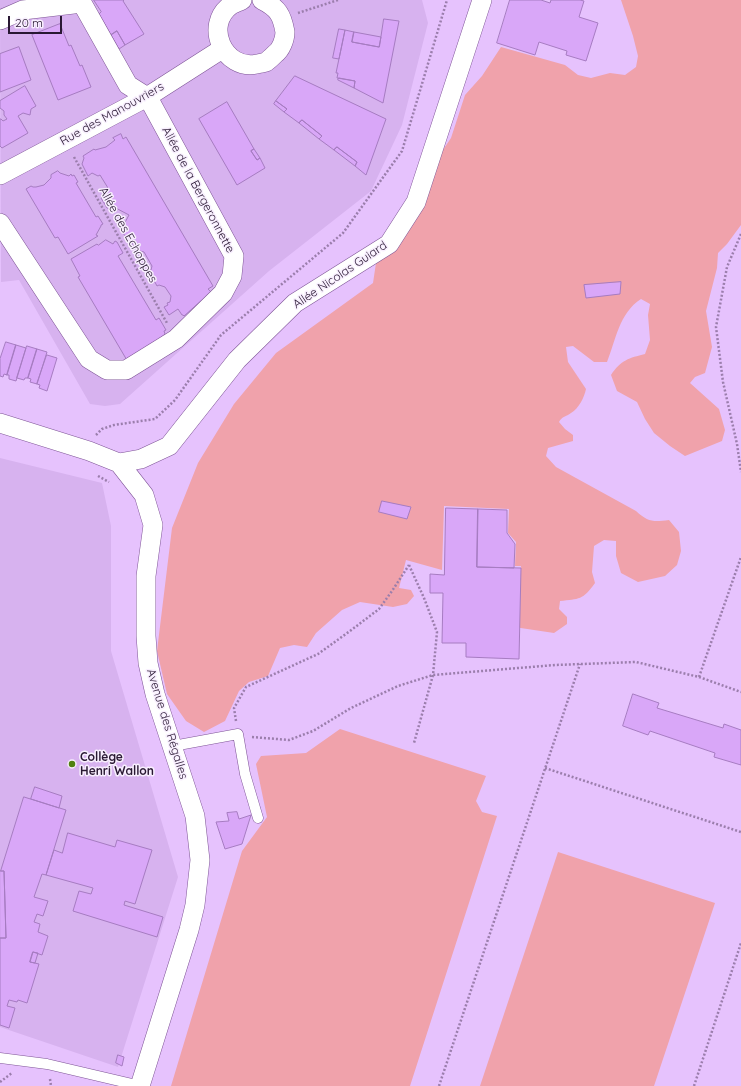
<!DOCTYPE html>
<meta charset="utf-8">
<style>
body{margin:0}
#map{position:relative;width:741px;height:1086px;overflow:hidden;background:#e6c2fd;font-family:Quicksand,sans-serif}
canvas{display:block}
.scale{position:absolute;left:8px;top:16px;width:54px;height:18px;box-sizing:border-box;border:2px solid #291833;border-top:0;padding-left:5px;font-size:12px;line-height:14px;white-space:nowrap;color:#291833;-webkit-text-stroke:3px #f8effe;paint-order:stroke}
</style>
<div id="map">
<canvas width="741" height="1086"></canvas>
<div class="scale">20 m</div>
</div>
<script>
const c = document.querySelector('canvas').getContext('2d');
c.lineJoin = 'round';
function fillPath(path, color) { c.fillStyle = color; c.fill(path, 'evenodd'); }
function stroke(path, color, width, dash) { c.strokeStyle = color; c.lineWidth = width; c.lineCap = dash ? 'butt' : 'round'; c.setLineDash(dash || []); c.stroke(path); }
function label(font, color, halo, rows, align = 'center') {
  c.font = font + ' Quicksand,sans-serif'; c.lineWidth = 3; c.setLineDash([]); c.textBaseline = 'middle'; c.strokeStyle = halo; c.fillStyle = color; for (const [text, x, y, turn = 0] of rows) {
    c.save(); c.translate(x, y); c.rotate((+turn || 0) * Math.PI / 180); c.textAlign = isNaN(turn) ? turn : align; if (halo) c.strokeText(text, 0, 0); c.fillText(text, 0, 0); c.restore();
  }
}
const built = new Path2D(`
 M0,0h422l6,23 -26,102 -31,66 -102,80 -149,133 -15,2 -15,-2 -71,-124 -18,2z
 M0,458l102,25 9,43v125l67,226 -60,190 -118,-40z`);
const green = new Path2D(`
 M621,0h120v225l-14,19 -9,9 -1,15 -11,43 6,36 -7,26 -10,4 -5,6 29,26 6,21 -3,11 -37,15 -15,-10 -16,-13 -9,-14 -8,-17 -20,-11 -6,-16c10,-15 18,-17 34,-21l5,-14 -2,-25 2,-11 -9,-5c-22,14 -25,41 -34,63h-13l-21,-16 -7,1 2,15 18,27c-2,9 -7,19 -15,24 -5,4 -9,3 -12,9l6,7 8,6v6l-25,7 -2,8 10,11 80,44c12,11 17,11 33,9l10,12 2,19 -4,14 -12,11 -27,6 -17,-9 -5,-17v-15l-12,-1 -10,6 -2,26 3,11c-12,17 -16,16 -35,18l-1,8 8,8v7l-13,9 -40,-6 7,-61h-6l1,-24 -8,-9 1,-24 -65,-3 -2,64 -36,-10 -7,28 12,2 3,6 -7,8 -14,3 -33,-5 -18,8 -26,23 -9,14 -13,-2 -14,3 -12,28 -19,6 -10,9 -14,30 -21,11 -18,-11 -19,-27 -10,-43 15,-123 26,-65 36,-59 42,-51 97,-70 3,-20 52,-91 23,-34 14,-43 17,-19 19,-29 64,18 13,10 13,3 19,-5 15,2 11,-8 2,-11 -5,-20z
 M340,729l146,47 -10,25 6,11 15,4 -87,270h-239l71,-235 25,-34 -11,-53 5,-8 45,-3z
 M558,852l157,51 -61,183h-174z`);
const building = new Path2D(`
 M94,0h30l-1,1 21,33 -19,11 -8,-14 -6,4 -12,-21 2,-2z
 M510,0h31l9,3 1,-3h29l4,1 -5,16 19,6 -12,38 -20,-6 1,-4 -28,-9 -4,13 -38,-12z
 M384,19l15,2 -16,82 -29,-15 1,-7 -18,-3 1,-5h-2l9,-43 9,2 -2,10 27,5z
 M60,24l9,22 2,-1 9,21 2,-1 9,22 -33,13 -26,-65z
 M339,29l6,1 -6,29 -6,-1z
 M117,31l8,14 -6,4 -8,-14z
 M354,32l27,5 -2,10 -27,-5z
 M19,47l12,33 -31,12v-38z
 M295,76l91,43 -20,56 -11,-9 2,-4 -20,-15 -3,3 -15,-11 3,-3 -20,-16 -3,3 -15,-11 3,-3 -11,-8z
 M339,78l16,3 -1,7 -16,-8z
 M25,86l11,20 -5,3 -1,6 -7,-2 -5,3 10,17 -26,15 -2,-2v-27h1l2,2 4,-2 -3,-4v-4l-4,-3v-7z
 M276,101l11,8 -3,3 -10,-8z
 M227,102l27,47 -3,2 6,9 3,-2 5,10 -28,17 -38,-66z
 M302,120l20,16 -3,3 -20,-16z
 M121,134l2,5 3,-2 87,149 -5,3 3,3 -27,24 -1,-1h-1l-4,-6 -9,6 -5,-8 4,-2 -1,-2 3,-1 1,-6 -6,-9 -6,-2 -2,1 -8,-15 2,-1 1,-4 -8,-14 -4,-1 -3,1 -9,-17 -3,1 -3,-5 1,-1 -1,-2 7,-13 -17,-9 -1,3 -4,-1 -6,-10 4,-3v-6l3,-1 -8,-13 -2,1 -6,-3 -4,3 -6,-12 2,-6 -1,-2 11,-7 1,1 11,-3 9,-7 -2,-2z
 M337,147l20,15 -2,4 -21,-16z
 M254,149l6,9 -3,2 -6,-9z
 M58,171l2,2 9,3 2,-2 1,2 2,-1 4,7 -2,1 20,34 2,-1 5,8 -2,1v1l-5,9 2,1 -30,18 -10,-17 -3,1 -29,-49 5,-3 2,1h3l8,-2 7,-7v-3z
 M106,240l7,4 2,-3 2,1 6,11 -5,3 38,64 3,-2 7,12 -2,1 1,3 -11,10 -26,18 -50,-85 2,-1 -9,-17 26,-15 1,1z
 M621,282l-1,12 -34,4 -2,-13z
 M6,342l10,3 -9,30 -3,-1 -1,3 -3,-1v-17z
 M16,345l10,3 -10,33 -7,-2v-4h-2z
 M27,346l10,3 -9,29h-3l-1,2 -7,-2z
 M37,349l10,3 -10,32 -7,-2 1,-3 -3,-1z
 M47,355l10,3 -10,33 -8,-3 1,-3 -3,-1z
 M382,501l29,6 -4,12 -28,-7z
 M446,508l32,1 -1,58 44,1 -2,91 -53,-2v-14h-24l1,-50h-13v-19l14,1z
 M478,509l29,1v23l8,11 -1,24 -37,-1z
 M633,694l26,9 -2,5 66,20 1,-4 17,6v35l-27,-8 1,-4 -65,-22 -2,4 -25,-9z
 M35,787l27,9 -3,12 -28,-9z
 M24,797l42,13 -20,65 -4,-1 -8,23 14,4 -5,15 -6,-2 -3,8 6,2 -2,8 10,4 -6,19 -9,-3 -3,10 9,2 -12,39 -9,-3 -1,2 -8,-2 -2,6 8,2 -6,20 -9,-3v-87h6l-2,-67h-3z
 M237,812l2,7 12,-4 -9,29 -17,5 -9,-27 13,-1 -2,-8z
 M68,833l47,14 2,-7 35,10 -17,54 -10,-3 -1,4 39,12 -6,20 -84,-26 6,-20 12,3 2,-6 -47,-13 8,-25 8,3z
 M0,871h4l2,67h-6z
 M33,952l5,1 -3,10 -5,-1z
 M118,1055l6,2 -2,9 -6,-3z`);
const path = new Path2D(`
 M298,13l40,-13
 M74,157l93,166
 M741,234l-14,33 -11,60 7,55 14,62 4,28
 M96,435l6,-6 12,-4 41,-6 20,-19 46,-65 122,-102 59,-82 45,-151
 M98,476l11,6
 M409,565l15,33 13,34 -4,43 -19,68
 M699,677l42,-120
 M236,721l-2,-13 12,-21 72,-33 32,-23 29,-22 13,-18 17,-26
 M252,737l37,3 24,-9 38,-23 47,-22 35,-11 122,-10 81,-3 63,15 42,15
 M545,768l196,64
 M50,1079l1,7
 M0,1082l12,-9
 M439,1086l141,-422
 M694,1086l47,-143`);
const service = new Path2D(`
 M173,746l65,-12 7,40 13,44
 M0,1058l47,6 94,22`);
const minor = new Path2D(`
 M242,0c-4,2 -8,3 -11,5 -28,20 -7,66 26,59 3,-1 7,-1 9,-2 3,-2 7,-6 9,-8 6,-4 10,-15 10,-22 -3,-17 -7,-24 -23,-32
 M0,20l23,-10 59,-7 46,82 19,12 4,6 83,153 -2,20 -9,17 -47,46 -50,31h-19l-18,-11 -89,-136
 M0,175l147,-78 75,-48
 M0,423l89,28 30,12 25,32 9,30 -7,51v60l2,27 7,31 40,122 5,44 -5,45 -6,25 -49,156
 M119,463l22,-4 28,-13 68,-86 58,-57 94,-59 27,-42 66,-202`);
const markers = [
 [72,764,4,"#508111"]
];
const streetNames = [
 ["Rue des Manouvriers",112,114,-29],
 ["Allée de la Bergeronnette",198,190,62],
 ["Allée des Echoppes",128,235,61],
 ["Allée Nicolas Guiard",340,275,-34],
 ["Avenue des Régalles",167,724,73]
];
const poiNames = [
 ["Collège",80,757],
 ["Henri Wallon",80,771]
];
fillPath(built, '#d7b2ef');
fillPath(green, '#f0a2ab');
fillPath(building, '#d9a7f8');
stroke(building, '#a67cc1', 1);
stroke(service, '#7e5596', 11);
stroke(minor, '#7e5596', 20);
stroke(path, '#9b7eac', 2.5, [2, 2]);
stroke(service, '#fff', 10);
stroke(minor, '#fff', 19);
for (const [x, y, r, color] of markers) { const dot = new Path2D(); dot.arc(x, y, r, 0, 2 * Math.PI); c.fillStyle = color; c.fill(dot); stroke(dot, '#f8effe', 1.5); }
label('12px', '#291833', '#f8effe', streetNames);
label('bold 12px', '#291833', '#f8effe', poiNames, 'left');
</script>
